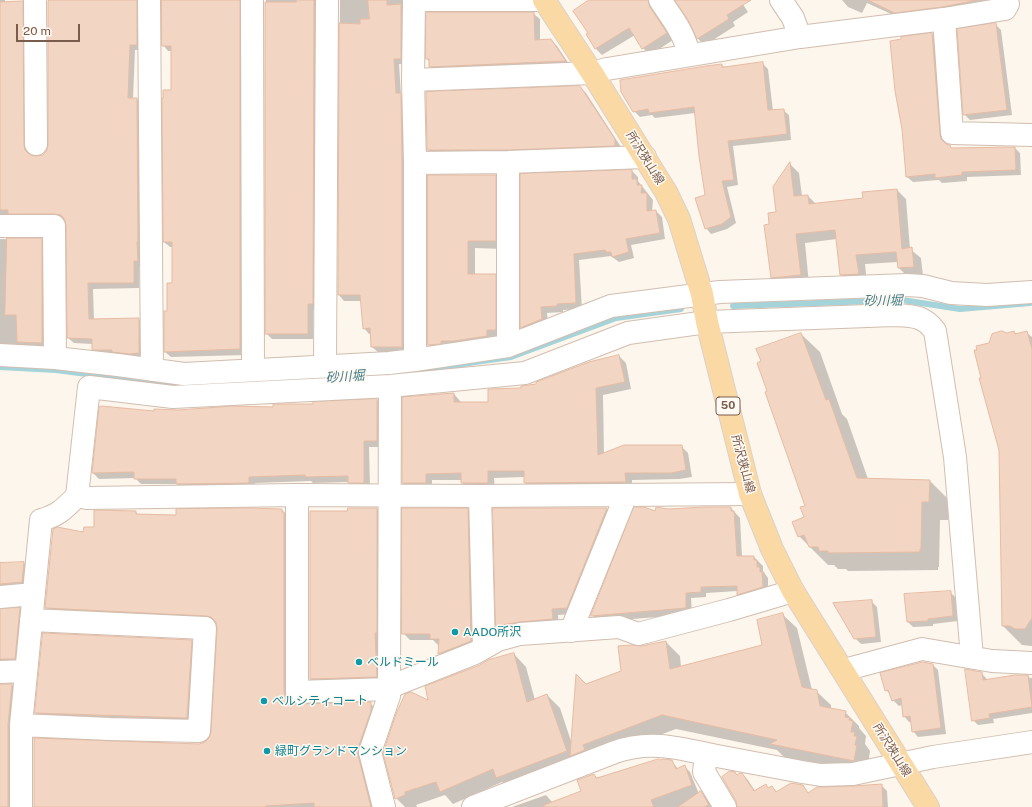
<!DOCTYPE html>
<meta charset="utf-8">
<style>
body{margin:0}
#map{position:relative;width:1032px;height:807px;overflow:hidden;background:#fdf6ec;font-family:"Public Sans",sans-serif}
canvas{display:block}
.scale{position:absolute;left:16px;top:24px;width:64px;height:18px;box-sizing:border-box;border:2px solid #7a5c4d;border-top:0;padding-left:5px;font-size:12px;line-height:14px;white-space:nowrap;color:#7a5c4d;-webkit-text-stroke:3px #fffaf3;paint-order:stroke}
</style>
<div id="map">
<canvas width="1032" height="807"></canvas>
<div class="scale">20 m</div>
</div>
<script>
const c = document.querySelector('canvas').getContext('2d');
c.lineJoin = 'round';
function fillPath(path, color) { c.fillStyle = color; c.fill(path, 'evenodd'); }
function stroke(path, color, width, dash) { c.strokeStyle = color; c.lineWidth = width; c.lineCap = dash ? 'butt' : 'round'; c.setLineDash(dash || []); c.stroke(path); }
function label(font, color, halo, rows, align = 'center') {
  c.font = font + ' "Public Sans","Noto Sans JP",sans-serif'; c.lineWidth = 3; c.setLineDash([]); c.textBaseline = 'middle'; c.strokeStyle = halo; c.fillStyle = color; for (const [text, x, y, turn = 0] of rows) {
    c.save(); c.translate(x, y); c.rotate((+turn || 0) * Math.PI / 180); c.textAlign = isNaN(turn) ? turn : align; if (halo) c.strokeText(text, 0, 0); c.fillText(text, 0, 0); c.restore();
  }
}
const shadow = new Path2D(`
 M0,0h5v3l17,-1 6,6 1,142 1,6 6,1 7,-2 5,-5 4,-150h85l5,35v15h-7l-2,49h4l5,6 1,161h-4v22l-46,1 1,31 45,-1 5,6v33l-46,-3 -5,-6v-5l-19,-1 -6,-5v-112l-2,-6 -6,-1 -60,1z
 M164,0h82v355l-75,2 -6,-5 3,-40 5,-28v-37h-3l-6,-5 8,-151v-40h-4l-5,-6z
 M266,0h55l-3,310h-5v29h-41l-6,-6z
 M340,0h68l-2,64h-7l2,31 5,5 2,252h-30l-6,-5 -1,-13h-2l-5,-6 -2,-27h-18l-5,-6z
 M591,0h65l-2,9 2,6 17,25 -23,15 -7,-7 -8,-13 -33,20 -6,-6 -9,-14 3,-2z
 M676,0h64l8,12 -15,10 2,4 -30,19 -7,-6 -9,-19z
 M842,0h149l-9,7 -80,12 -35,-16 -5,10 -14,-6z
 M534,14l6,5v22l11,-1 6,6 14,21 -135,5 -6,-6v-4l-3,-3z
 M995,24l6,6 11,85 -42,5 -6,-6z
 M932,34l5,5 7,101 2,5 7,4 62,-1 5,5 1,22 -54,2v4l-25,2 -3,-3 -26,2 -6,-5 -4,-48 -1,-91z
 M763,64l5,5 5,42 10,-1 6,5 2,25 -58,6 5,39 -11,2 9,36 -9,6 -16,5 -5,-6v-32l-11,-83 -40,5 -3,-3 -12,2 -6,-6 88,-46 2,2z
 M580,87l6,6 35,54v4l-187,5 -6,-6z
 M790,164l9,9 3,23h6l8,8 48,-5 33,-9 9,9 4,50 11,9 2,18 -15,1 -9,-9 -1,-6 -33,2 2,19 -17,1 -9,-9 -4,-36 -32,4 4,41 -28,2 -9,-9 -2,-52 7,-12z
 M632,171l6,6v4l15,19 -1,12 4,-1 6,6 3,22 -34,6 3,13 -15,4 -8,-6 -32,4 3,49 -19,1v2l-16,1 1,12 -20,8 -6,-6z
 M428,176h67l8,7v66l-28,-1v27h20l8,8v54l-67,16 -8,-8z
 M0,239l41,1 6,5v103l-47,-3z
 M1014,332l3,2 9,-2 6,5v309l-10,-1 -19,-19 -3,-176 -18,-71 8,-35 17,-10z
 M801,334l19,18 22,62 5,5 21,60 61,1 19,19v21h-8l-1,47h-1v3l-90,1 -2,-2h-8l-4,-4h-6l-29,-29 6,-18 1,-12z
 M619,356l7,7 5,26 -28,6 1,59 77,-8 7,7 4,24 -13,2 -47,1v8l-100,2 -7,-7v-6l-31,1 1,12h-26l-7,-7v-3h-30v10h-22l-7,-7 51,-89 6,7 1,2h28l33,-14 15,-4z
 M377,400l6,6v41h-14l1,42h-14l-7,-7 -36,1 -2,-2 -56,2v6l-72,1 -6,-6h-36l-6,-6 -36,1 -6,-6 62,-61 119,-4 40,-3v-2z
 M635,508l20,4 13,-2 63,-2 9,10 2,39h12l9,9v5l5,7v15l-24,7 -6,-6v-3l-32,2v4l-15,1 1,16 -94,8 -5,-6z
 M377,509l5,5v168l-66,2 -6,-5 38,-167z
 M467,509l7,7 4,132 -32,12 -7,-6 1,-9h-2l-5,-5h-23l-7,-7z
 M494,509h113l6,6 -40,99 -15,1 1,10 -55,7 -6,-6z
 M282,510l6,6 2,183 2,5 5,1 73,-2 6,6 -1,98h-341l171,-64 5,-4 2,-7 6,-103 -1,-6 -5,-2 -160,-7 -6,-6 38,-75 52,-21 2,3 39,1z
 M24,563l5,5 -2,19 -27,4v-27z
 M950,592l6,6 2,23 -25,3v2l-20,1 -5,-5z
 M871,601l6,6 4,35 -20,2 -6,-6z
 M20,609l5,5 -5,50 -20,2v-56z
 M783,615l14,13 15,62 4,1 15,14v4l14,3 14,14v2l7,8 -1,8 5,7 -1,7 2,2 -3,15 -83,-17 -8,-8 -101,-21 -166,61 -8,-8 -49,22 -8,-9 -29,10 1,2h-12l-9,-9 33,-96 85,-48 12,13 9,33 12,-5 13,13 12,36 14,-59 36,-14 19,-24 25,-5 14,14 1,11 83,-21z
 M191,641l6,5 -5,77 -151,-5 -5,-5z
 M933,665l5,5 8,64 -28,3 -5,-6 -2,-9h-2l-5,-6 -2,-11 -3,1 -6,-6 -2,-5 -5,-5z
 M981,673l5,5 1,2 41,-4 2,2h2v35l-39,6 1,4 -16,2 -5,-5z
 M0,685h12l5,5 -4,117h-13z
 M660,761h12l6,8 7,-2 5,5 9,22 2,-1 6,5 5,9h-200l34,-12 7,8 29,-11 12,-17 3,3z
 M742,774l6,6 7,11 10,-6 4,4 3,-2 5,5 25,-6 7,8 72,-9 6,6 1,16h-150l-1,-31z`);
const stream = new Path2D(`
 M733,306l169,-6 58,9 70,-6
 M0,367l56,3 116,15 41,-1
 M392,373l36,-3 47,-8 36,-5 105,-39 65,-9
 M312,379l61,-4`);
const building = new Path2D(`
 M51,0h86v45h-7l-2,53h9l1,144h-1l1,19h-4v22h-46l1,36 50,-1v35l-9,1 -18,-2v-2h-20v-11l-25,-1 -1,-112 -1,-6 -4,-5 -7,-1h-46v-4h-8v-208l23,-1 1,143 1,6 5,5 6,1 7,-1 4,-5 1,-6v-143z
 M162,0h78v349l-76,3v-41h3v-28h5v-41h-9l-1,-144h1v-8h8v-44h-9z
 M296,0h18l-1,304h-5v30h-43v-332h31z
 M368,0h19v5l14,-1v55h-7l2,34h5l1,70v184h-31l-1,-19 -7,1 -3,-34h-22l1,-272 21,1v-5h9z
 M589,0h59l2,7 17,26 -25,16 -13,-21 -34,21 -9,-15 2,-1 -15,-22z
 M675,0h76l-24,15 2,4 -32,20 -9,-19z
 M868,0h109l-35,7 -47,6z
 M426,12h108l1,28 16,-1 15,22 -137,6v-8h-3z
 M996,23l11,87 -44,5 -6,-86z
 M932,33l8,101 1,5 5,5 4,1 1,3 64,-1 1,23 -54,2v3l-27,3v-4l-29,3 -4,-48 -7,-38 -5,-50 11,-2v-2z
 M763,62l5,48 16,-1 3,25 -59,7 6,39 -12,1 9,36 -9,7 -17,5 -10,-31 10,-3 -6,-39 -5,-49 -45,6 -1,-4 -15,3 -12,-20 -1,-12 86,-14 16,-2v3z
 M580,86l35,53v7l-107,4h-81l-1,-58z
 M790,162l4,34 14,-1 1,9 54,-6 -1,-6 35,-3 5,60 10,-2 2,20 -16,1 -2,-16 -40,3 3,19 -19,1 -5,-45 -39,4 5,41 -30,3 -7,-53 5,-1 -1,-11 8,-1 -3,-25z
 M632,170v9h5v6h5l-1,8h6v18l9,-1 4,23 -34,6 3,13 -17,5 -1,-5h-5l-1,-2 -31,4 2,49 -19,1v2l-16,1 1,12 -22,9v-154z
 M428,175h68v66h-28v33h28v56h-9v6l-33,5h-13v3l-13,1z
 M7,238h35v105l-25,-1 -1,-27h-11z
 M1002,331l5,2 7,-2 1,3 12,-3 5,18v269l-7,11h-10l-5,-3h-8l-3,-176 -20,-72h2l-7,-28h3l-1,-4 13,-3 3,-9z
 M801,333l25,67 3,-1 28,79 73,2 -1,22h-7l-1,47h-1v3l-92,1v-2h-9l-1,-4h-9l-5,-12 -6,2 -6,-15 12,-5 -4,-10 5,-1 -40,-114 2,-1 -10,-28 4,-2 -5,-12z
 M619,355l6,27 -29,6 2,67 26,-10h58l4,25 -15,3h-46l1,9h-5l-97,1v-12h-36v12h-27v-10l-35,1v9h-24v-86l52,-4v9h34v-13l33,-1v-2l15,-2v-2l53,-20z
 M377,399v42h-13v42h-16v-7l-42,1 -1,-2 -56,2v6l-73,1v-5h-42v-7l-42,1 7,-66 2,-1 53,5v-2l24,1 55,-4 40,1v-3h40v-2z
 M634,507h10l11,4 1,-4 12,2 37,-2h26v4h3l3,45h17v4h3v7h3v5l2,-1 1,16 -26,8v-9l-36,1v5l-15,1v15l-95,8z
 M250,508l32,1v3h2v180l2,7 5,4 6,1 74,-2v9l-13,37v7l13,52h-57v-4l-48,3v1h-232v-69l165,6 6,-2 4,-4 2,-6 6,-103 -1,-7 -5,-5 -5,-1 -161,-8 8,-79 4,-2 26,5 1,-5h10v-17l42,1v3l40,1v-6z
 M348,508h29v125h-2l2,44 -67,2v-168h37z
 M402,508h66l3,133 -33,13 1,-15h-9v-5h-28z
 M493,508h114l-40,100 -15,1 1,10 -34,3 -23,4z
 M24,562l-2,20 -22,2v-21z
 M951,591l2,25 -25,3v2l-21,1 -3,-28z
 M872,600l4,37 -22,2 -21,-36z
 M20,608l-5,51h-15v-50z
 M783,613l19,74 15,3 3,16 26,5 -1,6 5,1 -1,2 4,1 -2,11h4l-1,4h3l-2,9h2l-3,16 -84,-17 7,-4 -115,-25 -79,30 2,5 -15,6 6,-82 10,10 35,-13 -3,-25 13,-1 10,1 25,-5 4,28 92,-24 -5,-25z
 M43,633l149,7 -5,78 -152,-5z
 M514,653l13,49 20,-8 20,57 -71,27 -3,-9 -53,23 -4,-10 -31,10v3l-10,4 -12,-46 13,-39 9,-20 6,-2 17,8 -3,-14 55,-21 8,-5z
 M923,662l10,2 8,64 -29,4 -2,-16 -7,1 -2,-19 -9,3 -4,-11 -3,1 -5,-18z
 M965,669l17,3 1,8 32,-5h13l4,32 -43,7 1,4 -18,3z
 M0,684h12l-4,41v82h-8z
 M659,759l1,1 4,-1 8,1 4,9 9,-4 7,20 -41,15 3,7h-110v-2l37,-14 -4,-11 17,-6 2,4z
 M730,771l5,1 2,3 3,-2h2l12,18 12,-7 2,4 4,-2 4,6 15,-9 12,2 5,8 9,-6 36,-1 29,-2 1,23h-146l-1,-6 -14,-24z
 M701,791l8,14 -5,2h-26z`);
const minor = new Path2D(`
 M35,0l1,144
 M149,0l3,370
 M252,0l1,370
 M414,0l-1,80 2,83v197
 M414,0h130
 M660,0c12,18 25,34 29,55
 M781,0l12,18 7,19
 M944,19l8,114 80,2
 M413,80l179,-7 15,-4 193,-32 144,-18 61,-10 3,-5 -1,-4
 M415,163l93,-1 137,-5
 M0,226h54l1,132
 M508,346v-184
 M0,355l55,3 63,7 66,9 205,-11 26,-3 93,-14 103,-40 109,-14 187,-7 16,1 28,7 36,2 45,-3
 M325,366l2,-366
 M297,495v197l92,-3 1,-303
 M77,496l12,-109 84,10 217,-11 135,-13 103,-40 79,-11 187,-7c18,1 29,0 41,16l20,126 17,200
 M480,496l4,152
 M0,597l34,-3
 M571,631l55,-136
 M844,670l78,-21 70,12 40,2
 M0,672l26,-1
 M21,725l89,4 89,2 6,-103 -174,-8
 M706,754l-2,18 21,35
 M21,807v-82l20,-205c18,-5 23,-11 36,-24l10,2 210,-3 183,1 270,-2
 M384,807l-14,-55 19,-56v-7l8,-5 78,-31 23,-13 22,-6 99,-7 19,7 91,-24 64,-19
 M473,807l142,-55c36,-13 67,-3 102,4 28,5 57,11 85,16l19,3 32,-1 80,-17 99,-15`);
const major = new Path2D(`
 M544,0l48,73 74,119 13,27 23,75 5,28 43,172 22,55 21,42 135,216`);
const markers = [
 [455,632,4,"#0f9aa8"],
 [359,662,4,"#0f9aa8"],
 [264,701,4,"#0f9aa8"],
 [267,751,4,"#0f9aa8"]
];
const shields = [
 [728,406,24]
];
const shieldNames = [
 ["50",728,406]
];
const streetNames = [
 ["所沢狭山線",645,158,58],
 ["所沢狭山線",743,464,75],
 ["所沢狭山線",892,750,58]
];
const cultureNames = [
 ["AADO所沢",463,632],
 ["ベルドミール",367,662],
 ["ベルシティコート",272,701],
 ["緑町グランドマンション",275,751]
];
const waterNames = [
 ["砂川堀",883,301,-1],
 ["砂川堀",345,377,-4]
];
fillPath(shadow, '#0003');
stroke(stream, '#a5d3da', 6);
fillPath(building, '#f3d5c3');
stroke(building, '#e6bba3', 1);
stroke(minor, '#d1beb0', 24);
stroke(major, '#dad1cd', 24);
stroke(minor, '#fff', 22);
stroke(major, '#fbd9a5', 22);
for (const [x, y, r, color] of markers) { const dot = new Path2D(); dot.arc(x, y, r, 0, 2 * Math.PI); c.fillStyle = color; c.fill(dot); stroke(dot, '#fffaf3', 1.5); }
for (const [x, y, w] of shields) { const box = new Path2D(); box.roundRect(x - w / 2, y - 9, w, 18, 3); c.fillStyle = '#fffaf3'; c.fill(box); stroke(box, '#7a5c4d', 1); }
label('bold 11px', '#7a5c4d', null, shieldNames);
label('12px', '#7a5c4d', '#fffaf3', streetNames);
label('12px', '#0d838f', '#fffaf3', cultureNames, 'left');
label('italic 13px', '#437c86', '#fffaf3', waterNames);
</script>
